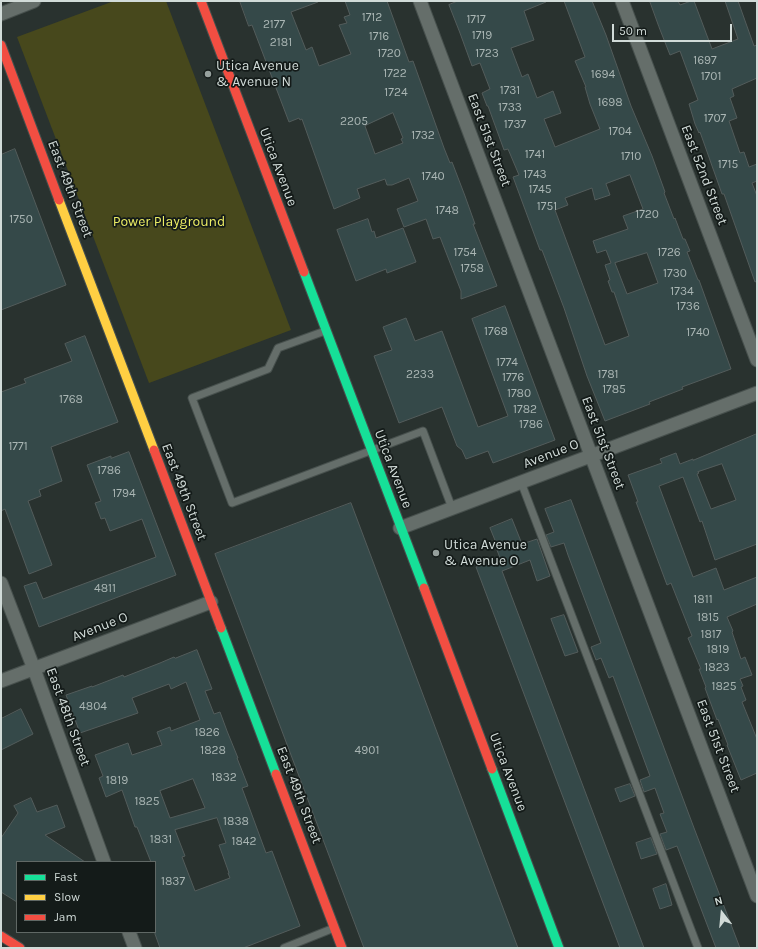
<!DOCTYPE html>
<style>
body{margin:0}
#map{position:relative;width:758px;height:949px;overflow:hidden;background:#29322f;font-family:Karla,sans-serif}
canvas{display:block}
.frame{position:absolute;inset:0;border:2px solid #d1dbd8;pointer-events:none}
.legend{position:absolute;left:16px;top:861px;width:140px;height:72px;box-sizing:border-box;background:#141b19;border:1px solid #606865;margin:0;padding:5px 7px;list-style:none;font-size:12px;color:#d1dbd8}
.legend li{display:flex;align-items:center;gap:8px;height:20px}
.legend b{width:20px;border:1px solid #606865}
.north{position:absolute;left:702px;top:893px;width:40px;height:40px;-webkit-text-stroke:3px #141b19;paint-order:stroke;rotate:344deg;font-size:11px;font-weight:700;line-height:16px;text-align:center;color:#d1dbd8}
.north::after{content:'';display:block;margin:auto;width:14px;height:18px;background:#d1dbd8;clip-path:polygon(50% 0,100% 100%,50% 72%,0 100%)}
.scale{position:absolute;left:612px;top:24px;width:120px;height:18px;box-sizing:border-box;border:2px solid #d1dbd8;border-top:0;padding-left:5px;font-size:12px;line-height:14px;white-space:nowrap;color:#d1dbd8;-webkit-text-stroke:3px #141b19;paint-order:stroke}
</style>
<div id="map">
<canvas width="758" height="949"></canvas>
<div class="frame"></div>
<ul class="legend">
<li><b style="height:5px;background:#16e098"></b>Fast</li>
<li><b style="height:5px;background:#ffcf43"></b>Slow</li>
<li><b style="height:5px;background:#f24e42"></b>Jam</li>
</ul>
<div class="north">N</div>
<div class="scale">50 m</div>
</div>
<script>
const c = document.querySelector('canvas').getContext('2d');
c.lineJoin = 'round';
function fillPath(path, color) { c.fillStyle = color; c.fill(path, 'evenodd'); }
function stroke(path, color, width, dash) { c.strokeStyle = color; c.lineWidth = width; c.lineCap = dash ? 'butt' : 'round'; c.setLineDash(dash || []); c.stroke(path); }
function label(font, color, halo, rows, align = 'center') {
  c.font = font + ' Karla,sans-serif'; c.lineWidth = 3.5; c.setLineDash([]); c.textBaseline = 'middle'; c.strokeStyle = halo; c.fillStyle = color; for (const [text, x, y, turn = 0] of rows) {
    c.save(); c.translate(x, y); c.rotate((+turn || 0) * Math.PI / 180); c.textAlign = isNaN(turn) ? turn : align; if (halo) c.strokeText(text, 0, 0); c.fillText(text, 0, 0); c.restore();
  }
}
const green = new Path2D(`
 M114,1h52l125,329 -142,53 -132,-346z`);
const building = new Path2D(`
 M240,1h78v1l-27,10 15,38 6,-3 7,19 32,-12 -12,-29 8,-2 -3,-6 6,-2 -5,-14h42l22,61 4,-1 31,87 6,15 2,-1 13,34 10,28h-2l24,62 -36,13v-8l-21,-54 -7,2 -7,-20 -22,8 -7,-18 21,-8 -9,-23 -17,7h-5l-2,-6 -28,10 3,9 -26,11 -32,-90 -2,1 -1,-2 -10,4 -37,-97 -3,1zM393,113l10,25 -2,1 2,4 -28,11 -10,-28z
 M458,1h88v1l-22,9 10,29 -23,8 11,29 6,-3 9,24 16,-7 8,22 -17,6 11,28 45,-18 -10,-25 -5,-17h1l-11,-26 10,-4 -21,-56h28l14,34 25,71 21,50 13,36 -1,1 10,26 1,-1 8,21h2l5,12 -3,1 11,28h1l32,89 -49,18 1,2 -34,13 1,2 -45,17 -18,-45 -23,-68 -22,-58h-2l-27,-73 6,-2 -11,-26 -4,1 -16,-44h-1l-5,-13 8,-4 -10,-26 -8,3 -12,-33 -11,-28zM630,175l13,34 -20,7 5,13 -35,12 4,12 9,-3 5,13 -6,2 5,15 -2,1 4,11h2l15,44 -24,9 -50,-135 13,-5 -3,-7 27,-10 3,12 15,-5 -4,-11zM647,253l11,30 -31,11 -12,-31z
 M650,1h28l2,4 11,-4h3l18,48 26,-10 -13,-38h13l16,45 3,-1v33l-25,11 2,7 -4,2 7,20 -8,3 11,32 4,-1 5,15 8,-3v17l-5,2 5,13v85l-2,1 -31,-88h-2l-22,-62 -1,1 -4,-9 -6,-20 9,-4 -18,-49 -10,4 -11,-28z
 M15,149l51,136 -65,25v-155z
 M368,219l4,13 2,-1 2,7 27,-10 13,34 -29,11 -1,-4 -30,12 -19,-51z
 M505,306l50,134 -62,23 -5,-12 -22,8 -4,-9 -5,-4 -15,-39 -43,16 -25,-67 18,-6 -9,-23 23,-9 9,23 27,-10 36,96 30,-11 -36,-97z
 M85,336l33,86 -67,25 11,34 -23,9 2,6 -13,5 24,64 -23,9 -24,-65 -4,2v-119l25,-9 -2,-4 48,-18 -7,-17z
 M757,434v110l-42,16 -13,-39 -2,1 -17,-45 -24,9 34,91 23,-9 8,22 33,-13v27l-30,13 6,14 -1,1 9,27 4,-2 7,18 -12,4 3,7 -2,1 5,13 -4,2 15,37v34l-16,7 -14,-35h1l-10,-26 -1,1 -12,-32 1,-1 -7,-18h2l-13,-31 4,-2 -21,-53 -4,2 -31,-83h2l-10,-27 34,-12 -2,-4 16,-6 4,11 13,-5v1zM722,464l14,36 -25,9 -14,-35 2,-1 -1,-1z
 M129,452l47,123 -137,52 -15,-41 12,-4 7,17 113,-42 -14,-38 -32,12 -5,-13 -4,1 -6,-16 6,-2 -14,-36 24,-9v2z
 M571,500l123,328 46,120h-24l-39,-102 -11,4 -6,-16 7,-2 -7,-18 4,-1 -9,-25 -11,4 -4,-12 10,-4 -37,-100 -4,2 -8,-20 -5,2 -5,-13 10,-4 -33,-88 -4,-12 -13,4 -5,-12 8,-3 -9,-23z
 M351,503l167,445h-154l-149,-394z
 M512,519l10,25 15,-5 13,37 -13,5 -7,-21 -28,11 142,377h-24l-144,-381 24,-9 -3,-8h2l-9,-22z
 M564,615l14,37 -13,4 -14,-37z
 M197,650l15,39 -7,2 9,23 6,-2 7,19 11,27h-1l11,28 -6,2 24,65 6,-2 28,75 -57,22h-83l-5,-14v-72h-4l-14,-35h-2l-13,-37 -16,7 -7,-19 4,-2 -8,-21 33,-12 4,12 30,-10 -5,-13 13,-5 1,4 29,-11 -14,-38 -15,7 -2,-5 -37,14 6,15 -58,20 -14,-38 26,-9v1l31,-12 1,2 36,-14 14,-6 1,1zM193,779l12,29 -35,10 -10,-27zM217,818l9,25 -7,2 10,28h-1l2,5 -35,13 -13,-34 3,-1 -10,-26z
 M21,709l12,25 -32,16v-31z
 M630,784l5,12 -15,6 -5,-13z
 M31,798l6,14 20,-7 8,22 -20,8 40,27h-68v40l-16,-10v-54l17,-25 -4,-7z
 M651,838l6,16 -16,5 -5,-16z
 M666,884l6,21 -12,4 -7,-20z`);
const lane = new Path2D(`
 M325,331l-47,17 -10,21 -76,29 40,105 191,-72 29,77
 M521,482l177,466
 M284,948l50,-20`);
const street = new Path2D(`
 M420,1l337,895
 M622,1l135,359
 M1,14l33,-13
 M400,528l357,-135
 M1,583l33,86 70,193
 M1,681l210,-79
 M129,932l6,16`);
const fast = new Path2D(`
 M304,272l120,316
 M221,628l55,146
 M492,769l67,179`);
const slow = new Path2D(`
 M59,200l95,250`);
const jam = new Path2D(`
 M201,1l103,271
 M1,45l58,155
 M154,450l67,178
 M424,588l68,181
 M276,774l66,174
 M1,936l19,12`);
const markers = [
 [208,74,4,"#96a09d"],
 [436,553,4,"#96a09d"]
];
const numberNames = [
 ["1712",372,18],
 ["1717",476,20],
 ["2177",274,25],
 ["1719",482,36],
 ["1716",379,37],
 ["2181",281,43],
 ["1720",389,54],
 ["1723",487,54],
 ["1697",705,61],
 ["1722",395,74],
 ["1694",603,75],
 ["1701",711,77],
 ["1731",510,91],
 ["1724",396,93],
 ["1698",610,103],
 ["1733",510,108],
 ["1707",715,119],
 ["2205",354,122],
 ["1737",515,125],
 ["1704",620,132],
 ["1732",423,136],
 ["1741",535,155],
 ["1710",631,157],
 ["1715",728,165],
 ["1743",535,175],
 ["1740",433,177],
 ["1745",540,190],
 ["1751",547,207],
 ["1748",447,211],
 ["1720",647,215],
 ["1750",21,220],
 ["1754",465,253],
 ["1726",669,253],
 ["1758",472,269],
 ["1730",675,274],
 ["1734",682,292],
 ["1736",688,307],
 ["1768",496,332],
 ["1740",698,333],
 ["1774",507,363],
 ["2233",420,375],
 ["1781",608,375],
 ["1776",513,378],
 ["1785",614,390],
 ["1780",519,394],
 ["1768",71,400],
 ["1782",525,410],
 ["1786",531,425],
 ["1771",18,447],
 ["1786",109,471],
 ["1794",124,494],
 ["4811",105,589],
 ["1811",703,600],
 ["1815",708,618],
 ["1817",711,635],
 ["1819",718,650],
 ["1823",717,668],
 ["1825",724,687],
 ["4804",93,707],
 ["1826",207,733],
 ["1828",213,751],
 ["4901",367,751],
 ["1832",224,778],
 ["1819",117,781],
 ["1825",147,802],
 ["1838",236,822],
 ["1831",161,840],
 ["1842",244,842],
 ["1837",173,882]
];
const poiNames = [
 ["Utica Avenue",216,66],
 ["& Avenue N",216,82],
 ["Utica Avenue",444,545],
 ["& Avenue O",444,561]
];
const streetNames = [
 ["East 51st Street",489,140,69],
 ["Utica Avenue",278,167,69],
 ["East 52nd Street",704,175,69],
 ["East 49th Street",70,189,69],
 ["East 51st Street",603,443,69],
 ["Avenue O",551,454,-21],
 ["Utica Avenue",393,469,69],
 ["East 49th Street",184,492,69],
 ["Avenue O",100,627,-21],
 ["East 48th Street",68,717,70],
 ["East 51st Street",718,746,69],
 ["Utica Avenue",508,772,69],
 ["East 49th Street",299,795,69]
];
const parkNames = [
 ["Power Playground",169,222]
];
fillPath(green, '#47481c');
fillPath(building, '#354949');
stroke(building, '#535c5b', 1);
stroke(lane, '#47504d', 9);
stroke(street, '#47504d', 15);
stroke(fast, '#47504d', 11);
stroke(slow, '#47504d', 11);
stroke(jam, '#47504d', 11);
stroke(lane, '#656e6a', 7);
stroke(street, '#656e6a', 13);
stroke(fast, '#16e098', 9);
stroke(slow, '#ffcf43', 9);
stroke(jam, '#f24e42', 9);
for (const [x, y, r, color] of markers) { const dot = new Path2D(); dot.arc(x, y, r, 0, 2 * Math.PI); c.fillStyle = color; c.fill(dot); stroke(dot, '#141b19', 1.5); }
label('12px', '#aab6b4', null, numberNames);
label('14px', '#d1dbd8', '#141b19', poiNames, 'left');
label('14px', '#d1dbd8', '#141b19', streetNames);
label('14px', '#eced64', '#141b19', parkNames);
</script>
